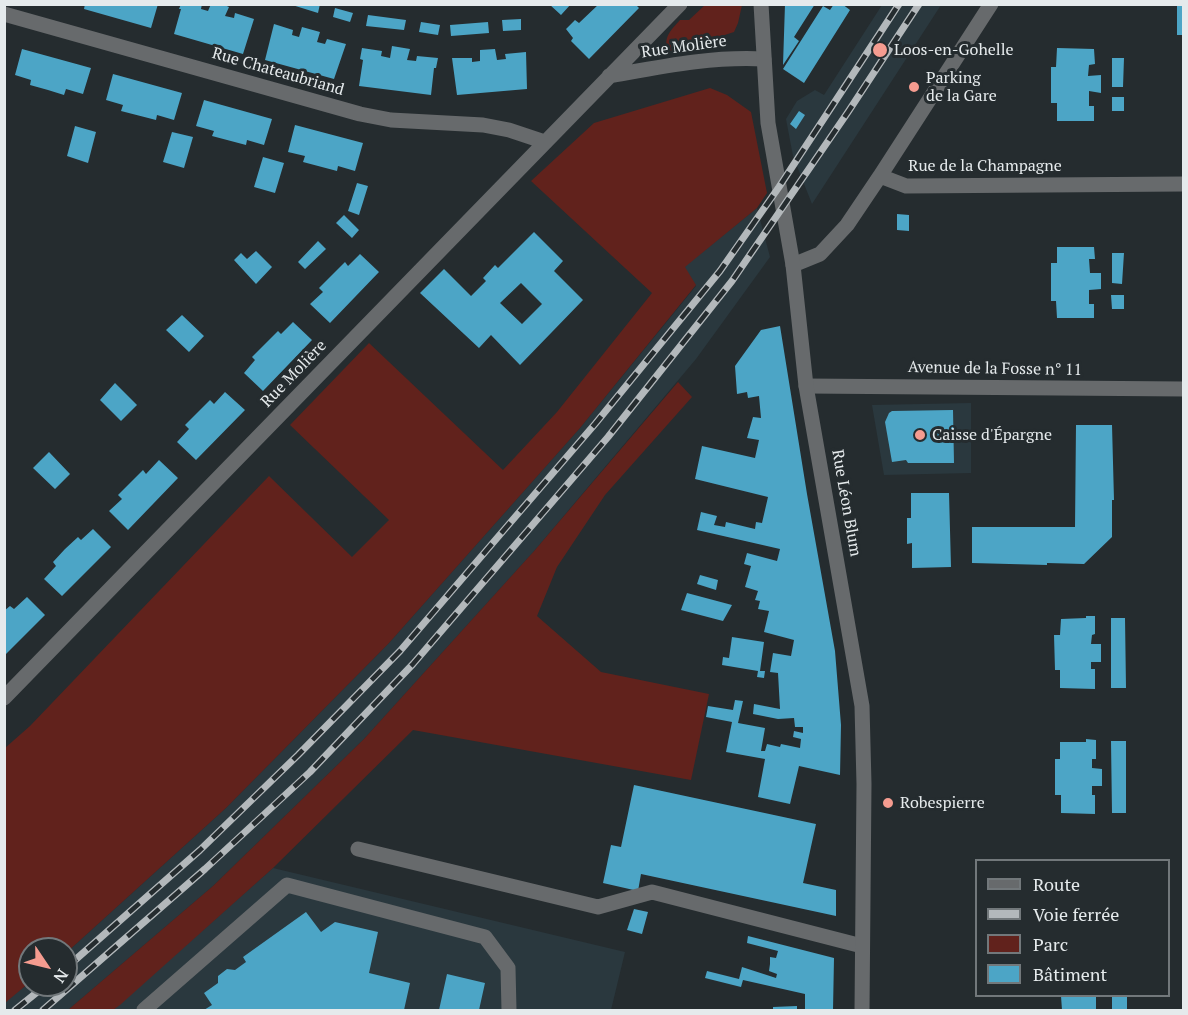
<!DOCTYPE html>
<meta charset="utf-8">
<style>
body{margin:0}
#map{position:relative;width:1188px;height:1015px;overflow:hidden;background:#252c2f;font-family:"PT Serif",serif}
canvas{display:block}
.frame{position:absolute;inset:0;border:6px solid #e5eaec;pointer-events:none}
.legend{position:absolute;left:975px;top:859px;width:195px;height:138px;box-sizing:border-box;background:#252c2f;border:2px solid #72787b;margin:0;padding:8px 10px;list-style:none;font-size:18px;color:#e5eaec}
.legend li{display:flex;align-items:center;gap:12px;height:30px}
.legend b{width:30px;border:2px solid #72787b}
.north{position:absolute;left:18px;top:937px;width:60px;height:60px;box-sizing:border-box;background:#252c2f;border:2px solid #72787b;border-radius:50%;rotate:125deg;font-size:16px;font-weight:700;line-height:24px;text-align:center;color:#e5eaec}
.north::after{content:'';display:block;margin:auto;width:21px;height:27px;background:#f59c90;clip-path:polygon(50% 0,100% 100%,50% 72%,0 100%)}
</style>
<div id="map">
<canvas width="1188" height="1015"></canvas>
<div class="frame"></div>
<ul class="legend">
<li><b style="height:8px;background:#676a6c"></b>Route</li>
<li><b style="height:8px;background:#b3b8bb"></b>Voie ferrée</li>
<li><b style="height:16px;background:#61221c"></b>Parc</li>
<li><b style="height:16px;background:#4ca5c6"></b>Bâtiment</li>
</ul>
<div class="north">N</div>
</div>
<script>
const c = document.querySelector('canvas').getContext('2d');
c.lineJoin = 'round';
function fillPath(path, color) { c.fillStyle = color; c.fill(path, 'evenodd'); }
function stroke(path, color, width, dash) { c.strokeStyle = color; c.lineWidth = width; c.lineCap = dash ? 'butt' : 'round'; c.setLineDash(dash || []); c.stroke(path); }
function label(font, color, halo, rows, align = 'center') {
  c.font = font + ' "PT Serif",serif'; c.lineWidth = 6; c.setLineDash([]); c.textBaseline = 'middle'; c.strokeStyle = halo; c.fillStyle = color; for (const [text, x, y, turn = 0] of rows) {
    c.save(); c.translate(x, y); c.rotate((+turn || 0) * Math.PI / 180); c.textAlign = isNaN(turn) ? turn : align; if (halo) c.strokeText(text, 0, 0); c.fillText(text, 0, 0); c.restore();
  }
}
const built = new Path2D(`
 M882,5h59l-129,199 -19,-48 -7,-37 11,-18 18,-11 9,5z
 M757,208l13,49 -74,102 -161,191 -171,189 -151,147 -145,124h-63l-1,-7 26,-21v3h36v-32l160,-145 163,-165 191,-215 116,-142 -12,-19z
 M971,403v70l-87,2 -12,-70z
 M273,868l352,84 -14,58h-498z`);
const green = new Path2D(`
 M705,5h37l-4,18 -4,9 -56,18 -7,1 -4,-3c-3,-12 5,-19 13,-28h9z
 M710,88l17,7 24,17 16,81 -10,15 -72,59 11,18 -116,143 -191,215 -163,165 -160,145v-4h-36v33l-25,21v-255l25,-22 239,-250 83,81 37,-37 -99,-95 79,-82 134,127 54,-58 95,-119 -121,-112 63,-58z
 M678,382l14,15 -87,98 -48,72 -20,49 64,56 108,22 -18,86 -278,-50 -140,138 -153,137 -7,5h-45l145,-124 151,-147 171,-189z`);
const building = new Path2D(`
 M85,4h73l-7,24 -67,-19z
 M181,4h21l-1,5 7,2 3,-7h11l7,3 -4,9 9,2 1,-5 19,6 -11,35 -69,-20 7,-25h-2z
 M289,4h31l-2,9z
 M549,4h22l-10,11z
 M599,4h36l4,4 -50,51 -18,-18 2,-3 -7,-9 9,-9 4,3z
 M785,4h30l-21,33 5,4 -16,24z
 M834,4h8l8,6 -46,73 -21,-14 40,-63 7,4z
 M1177,4h7v31h-7z
 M335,8l18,5 -3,9 -17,-5z
 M368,15l38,5 -2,10 -38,-4z
 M521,19v11l-18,1 -1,-11z
 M421,22l19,3 -2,10 -19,-3z
 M488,22l1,11 -38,3 -1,-11z
 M274,24l19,6 -1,5 7,2 3,-10 18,5 -3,10 8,2 2,-5 19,5 -12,35 -69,-19z
 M392,46l18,3 -3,11 9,1 1,-5 21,2 -2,10h-2l-3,27 -72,-9 4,-26 -3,-1 2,-11 20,3 -1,5 9,2z
 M1057,48l37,1 1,15 -6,1 -1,11 13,-1v18l-12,-2v15h5v15h-37v-18h-6v-36h5z
 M22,49l69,19 -8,26 -17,-5 -2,6 -16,-5 -18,-5 1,-5 -16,-5z
 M495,49l2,11 9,-1 -1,-5 21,-2 1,37 -70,6 -5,-37h20v4l8,-1v-11z
 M1112,58h12l-1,29h-11z
 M113,74l69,19 -8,27 -17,-5 -1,5 -35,-9 2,-6 -17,-5z
 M1112,97h12v14h-12z
 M204,100l68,19 -8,26 -17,-5 -1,5 -34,-9 2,-5 -18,-5z
 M799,111l6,4 -9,14 -6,-5z
 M295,125l68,18 -8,28 -17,-5 -1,5 -34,-9 2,-6 -17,-4z
 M75,126l21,6 -8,31 -21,-7z
 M172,132l21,5 -9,31 -21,-6z
 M263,157l21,6 -9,30 -21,-6z
 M357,183l11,3 -9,29 -11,-4z
 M897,214l12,1v16l-12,-1z
 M344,215l15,15 -7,8 -16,-15z
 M534,232l29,29 -9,10 29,29 -63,65 -29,-30 -12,13 -59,-55 24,-24 27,27 15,-15 -3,-3 12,-13 3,3zM521,283l21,21 -20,20 -22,-21z
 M318,241l8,8 -21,20 -7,-7z
 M1057,247h37l1,12h-6l1,14h11v16l-12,1v14h5v14h-37l-1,-17h-5v-38h6z
 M256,251l16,16 -16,17 -22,-24 7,-7 6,6z
 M1112,253h12l-2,31 -10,-1z
 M360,254l19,18 -49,51 -20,-19 13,-12 -4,-4 26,-26 3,4z
 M1111,295h13v14h-12z
 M182,315l22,21 -15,16 -23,-22z
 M293,322l19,18 -49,51 -19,-18 11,-13 -3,-3 26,-26 3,3z
 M780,326l27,168 28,157 6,74 -1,50 -41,-9 -9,38 -32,-7 7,-38 -39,-7 6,-30 -26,-5 2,-11 25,4 2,-10 8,1 -5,22 27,5 -4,23h4l2,-7 13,3 1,-3 19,4 1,-9 -8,-2 1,-6 9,2v-6h-8l-1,-9 -16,1 -25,-5 1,-10 26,5 -2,-36 -8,-1 3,-19 18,3 3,-16 -30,-8 5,-21 -11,-2 2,-8 -5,-1 3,-9 -13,-4 6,-21 -7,-2 3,-11 30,8 3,-12 -83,-19 4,-18 16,4 -3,9 11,2 1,-5 29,7 1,-7 6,1 6,-26 -73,-18 7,-33 53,12 4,-18 -12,-2 6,-21 8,1 -2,-22 -11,2 -1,-6 -10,2 -2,-28 26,-36z
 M115,383l22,22 -16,16 -21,-21z
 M225,392l20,18 -49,50 -19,-18 12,-13 -4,-4 25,-25 4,4z
 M953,410l1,53h-46l-2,-3 -14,2 -7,-40 4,-9 3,-2z
 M1076,425h36l2,75h-2v37l-28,27 -37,-1v2l-75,-2v-36h103z
 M49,452l21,22 -15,15 -22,-21z
 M159,460l19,18 -50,52 -19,-19 13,-12 -4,-4 25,-25 3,4z
 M911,493h38l2,74 -39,1v-25l-5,1v-26h4z
 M93,529l18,18 -49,49 -18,-17 12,-13 -3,-4 12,-13 13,-12 3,3z
 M700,575l18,5 -2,10 -19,-6z
 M687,593l45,12 -9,16 -42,-11z
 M27,597l18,18 -41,41v-45l6,-5 4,3z
 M1086,616h9v18l-3,1 -1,9h10v18h-10v7h4v20l-35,-1v-18h-5l-1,-35h6l1,-16 25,-1z
 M1111,618h14l1,70h-15z
 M732,637l32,5 -4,29h5l-1,7 -7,-1 1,-6 -36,-6 1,-8 6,1z
 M1086,739l10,1v19h-4v9l10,1v17h-10v9h3v19l-34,-1v-18h-6v-36h5v-17h26z
 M1111,741h15v72h-14z
 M634,785l182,39 -13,59 33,7v26l-195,-42 -3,17 -35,-8 8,-38 10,2z
 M634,909l14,3 -6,22 -15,-4z
 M306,912l15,20 14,-10 43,10 -9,41 41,10 -6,27h-200l8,-5 -8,-12 14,-10v-7l9,-7 8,1 11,-8 -3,-5z
 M748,936l86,22 -1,52h-28v-16l-62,-14 -2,7 -36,-9 2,-7 32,8 3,-12 34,11 1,-4 -8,-3 1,-7v-7l6,1 2,-7 -31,-8z
 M447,974l38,9 -6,27h-40z
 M1061,996h35v14h-34z
 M1112,996h15v14h-15z
 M797,1006v4h-24v-3z`);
const service = new Path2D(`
 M358,849l240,58 54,-15 210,54
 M144,1010l143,-125 198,52 23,31 1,42`);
const minor = new Path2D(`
 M4,14l356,100 31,6 92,5 26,5 36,12
 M609,76c51,-9 103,-20 155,-17
 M880,176l111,-172
 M793,265l27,-11 27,-29 33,-49 26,10 278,-2
 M806,386l378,3
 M4,698l676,-694`);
const tertiary = new Path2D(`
 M761,4l7,119 25,142 13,121 56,320 2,78 -2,226`);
const rail = new Path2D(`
 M66,968l134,-118 98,-95 102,-104 195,-227 125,-153 59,-84 120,-183
 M15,1010l31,-25
 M43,1010l162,-141 105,-97 103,-108 195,-227 124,-156 116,-169 71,-108`);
const markers = [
 [880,50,8,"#f59c90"],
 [914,87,6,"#f59c90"],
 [920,435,6,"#f59c90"],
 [888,803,6,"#f59c90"]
];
const streetNames = [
 ["Rue Molière",684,47,-8],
 ["Rue Chateaubriand",278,72,16],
 ["Rue de la Champagne",985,166],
 ["Avenue de la Fosse n° 11",995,369,1],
 ["Rue Molière",294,374,-46],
 ["Rue Léon Blum",846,503,80]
];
const poiNames = [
 ["Loos-en-Gohelle",894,50],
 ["Parking",926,78],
 ["de la Gare",926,96],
 ["Caisse d'Épargne",932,435],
 ["Robespierre",900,803]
];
fillPath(built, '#2a383e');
fillPath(green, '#61221c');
fillPath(building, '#4ca5c6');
stroke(service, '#676a6c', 15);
stroke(minor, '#676a6c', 15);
stroke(tertiary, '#676a6c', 15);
stroke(rail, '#b3b8bb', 7);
stroke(rail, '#252c2f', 4.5, [14]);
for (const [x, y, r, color] of markers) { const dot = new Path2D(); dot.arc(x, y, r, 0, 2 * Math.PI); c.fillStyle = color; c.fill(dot); stroke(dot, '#252c2f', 2); }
label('16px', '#e5eaec', '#252c2f', streetNames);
label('16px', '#e5eaec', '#252c2f', poiNames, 'left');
</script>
